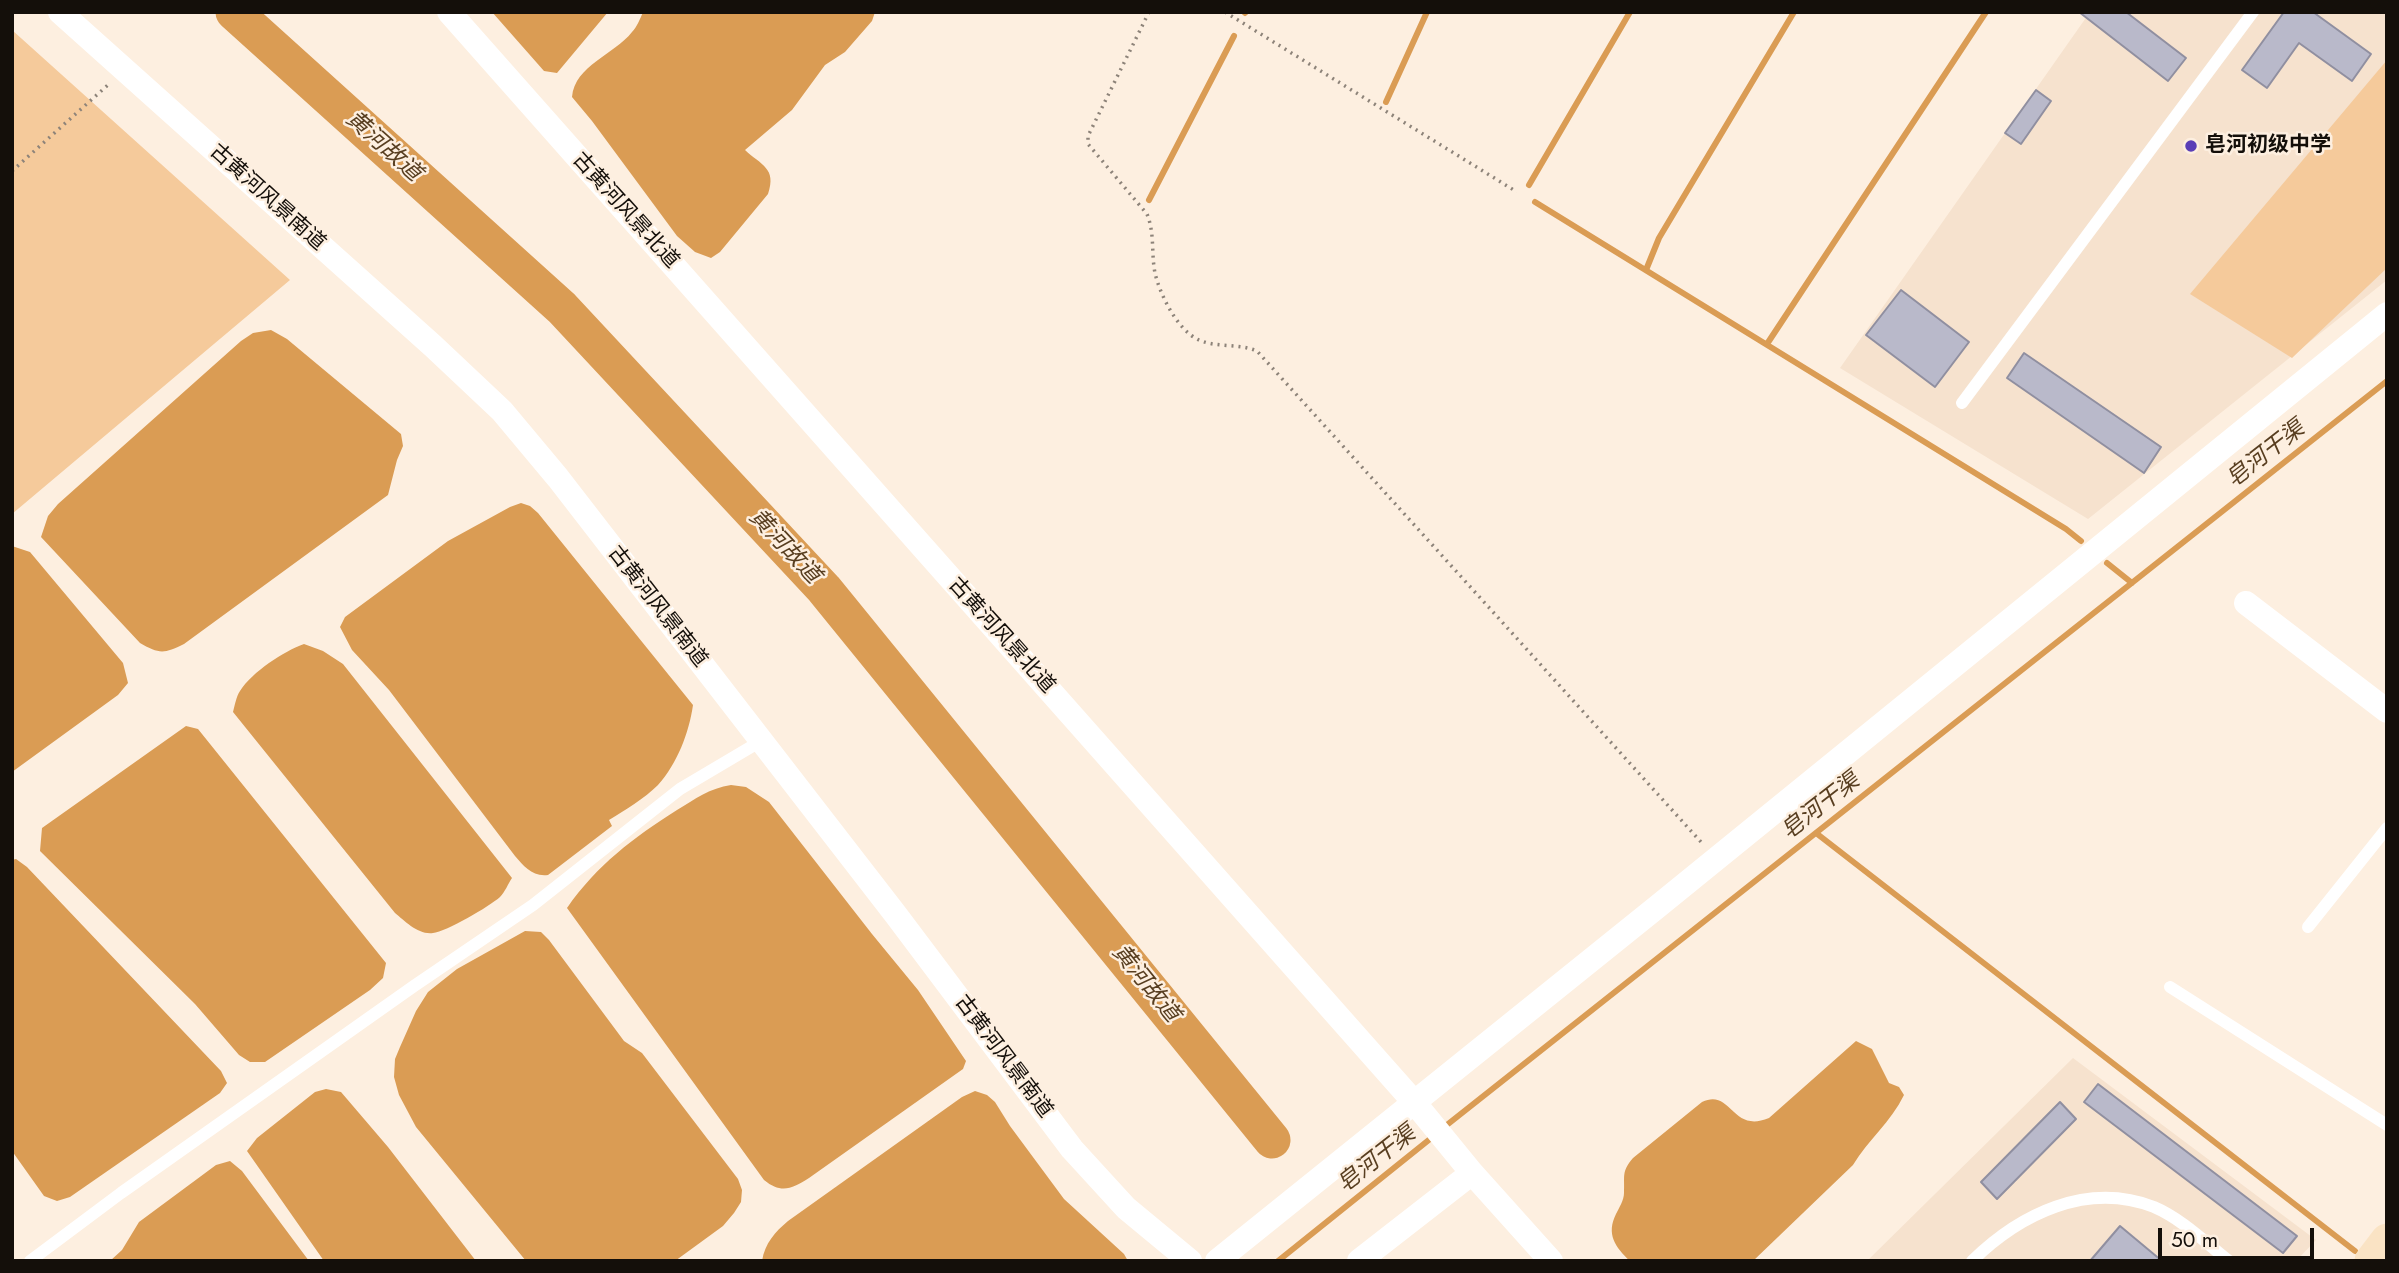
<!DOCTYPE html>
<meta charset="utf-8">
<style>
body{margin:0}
#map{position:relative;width:2399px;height:1273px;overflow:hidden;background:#fdefe0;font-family:Jost,sans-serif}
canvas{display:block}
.frame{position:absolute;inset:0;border:14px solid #140f0a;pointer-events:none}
.scale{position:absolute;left:2158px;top:1228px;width:156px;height:32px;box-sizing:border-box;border:4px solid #140f0a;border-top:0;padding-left:9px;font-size:21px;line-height:24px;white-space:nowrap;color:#140f0a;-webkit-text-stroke:5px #fdefe0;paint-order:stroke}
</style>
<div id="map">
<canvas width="2399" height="1273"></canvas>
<div class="frame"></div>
<div class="scale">50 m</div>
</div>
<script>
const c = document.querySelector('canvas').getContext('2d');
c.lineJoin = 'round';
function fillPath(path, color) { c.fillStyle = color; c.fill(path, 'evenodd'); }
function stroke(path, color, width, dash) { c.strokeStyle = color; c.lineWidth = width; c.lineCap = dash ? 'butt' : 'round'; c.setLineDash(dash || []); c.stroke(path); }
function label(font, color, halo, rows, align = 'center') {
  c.font = font + ' Jost,"Noto Sans SC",sans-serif'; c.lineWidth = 5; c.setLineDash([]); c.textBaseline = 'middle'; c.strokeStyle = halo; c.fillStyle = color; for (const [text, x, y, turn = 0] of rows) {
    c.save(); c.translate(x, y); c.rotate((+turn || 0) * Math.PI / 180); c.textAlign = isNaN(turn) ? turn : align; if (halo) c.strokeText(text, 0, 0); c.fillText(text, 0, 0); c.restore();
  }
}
const built = new Path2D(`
 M2090,12h297v268l-299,239 -248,-151z
 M2073,1058l243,182 -20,21h-429z`);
const green = new Path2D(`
 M12,30l278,250 -278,234z
 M2387,60v208l-95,90 -102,-64z`);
const water = new Path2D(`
 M492,12h116l-51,61 -13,-2z
 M643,12h232l-3,9 -27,31 -20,13 -33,45 -47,40c16,15 32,18 23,44l-48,58 -9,6 -16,-6 -18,-16 -85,-115 -20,-24c3,-32 42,-42 60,-65 5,-5 8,-13 11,-20z
 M271,330l16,9 114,95 2,12 -6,14 -9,35 -204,149c-20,10 -25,10 -44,-1l-99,-106 7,-21 10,-12 183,-163 12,-8z
 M521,503l9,3 8,7 155,192c-4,28 -16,59 -35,80 -14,14 -33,25 -49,35l3,6 -64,49c-16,2 -24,-9 -33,-19l-126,-166 -37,-40 -12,-23 5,-10 103,-76 62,-34z
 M12,546l18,6 93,111 5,20 -10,12 -106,77z
 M304,644l19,7 20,13 169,214c-4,6 -7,14 -12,19 -10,9 -54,35 -67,36 -15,2 -28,-12 -38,-20l-162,-201c2,-7 3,-15 7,-21 12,-19 44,-40 64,-47z
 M186,726l12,3 188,234 -3,15 -13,12 -105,72h-15l-11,-7 -44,-51 -155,-153 2,-23z
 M731,785l15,2 23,15 103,132 46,56 48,71 -3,8 -154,109c-17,11 -28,16 -45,2l-197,-272c30,-43 66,-70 110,-98 18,-11 33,-22 54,-25z
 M16,859l11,8 194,204 6,12 -7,10 -150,104 -13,4 -13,-5 -32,-45v-291z
 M525,931l16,1 8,8 75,101 18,12 96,126 4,11 -1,12 -7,11 -11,13 -48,35h-149l-110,-134 -17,-32 -5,-18 1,-18 5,-12 16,-36 12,-19 29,-23z
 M1856,1041l16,8 17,34 10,4 5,8c-13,27 -36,45 -51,70l-100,96h-123c-15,-14 -24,-27 -14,-47 3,-6 8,-14 8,-21 1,-17 -3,-21 9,-35l69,-56c30,-14 29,32 67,16z
 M326,1089l15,3 47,55 88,114h-152l-77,-110 10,-13 58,-46z
 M975,1091l12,4 8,7 15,24 54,73 60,55 4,7h-366c3,-18 13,-29 26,-40l174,-124z
 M230,1161l12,10 67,90h-199l12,-11 17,-28 77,-57z`);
const stream = new Path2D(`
 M1245,13l1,-1
 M1386,102l41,-90
 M1529,185l101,-173
 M1149,200l85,-164
 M1535,202l531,327 15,12
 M1646,270l13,-32 135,-226
 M1767,344l219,-332
 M2107,563l25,20
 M1816,833l539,418
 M1443,1128l944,-747
 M1278,1261l157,-126`);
const river = new Path2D(`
 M234,12l328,296 262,281 448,551`);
const building = new Path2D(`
 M2079,12h47l60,46 -18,23z
 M2284,12h29l58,42 -19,27 -53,-38 -32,45 -25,-18z
 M2036,90l15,11 -30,43 -16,-11z
 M1901,290l68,52 -34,45 -69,-52z
 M2024,353l137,94 -17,26 -137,-95z
 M2098,1084l199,152 -14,17 -199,-151z
 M2060,1102l16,17 -79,80 -16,-17z
 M2120,1226l42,35h-72z`);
const path = new Path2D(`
 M1149,12l-61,124v8l59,70c8,20 4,39 8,59 5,22 23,58 44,67 18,8 39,3 58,11l444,491
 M1225,12l292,180
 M12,171l97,-87`);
const lane = new Path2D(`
 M1962,403l291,-391
 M2308,927l79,-99
 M2170,987l217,138
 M30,1261l91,-68 293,-207 119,-81 147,-116 81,-48
 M1972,1261c48,-47 115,-80 182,-54 28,12 52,36 75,54`);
const street = new Path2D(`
 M60,12l373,334 69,65 56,67 338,437 176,234 54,59 64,53
 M449,12l965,1090 58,71 79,88
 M2246,603l141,108
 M1217,1261l440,-354 730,-593
 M1359,1261l113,-88`);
const secondary = new Path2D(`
 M2371,1261l16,-21`);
const markers = [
 [2191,146,7,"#5a3eb6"]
];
const poiNames = [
 ["皂河初级中学",2205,146]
];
const streetNames = [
 ["古黄河风景南道",267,198,42],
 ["古黄河风景北道",625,211,48],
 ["古黄河风景南道",657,607,52],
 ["古黄河风景北道",1001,636,48],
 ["古黄河风景南道",1003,1057,53]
];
const waterNames = [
 ["黄河故道",383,147,42],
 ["皂河干渠",2266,455,-38],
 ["黄河故道",784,547,47],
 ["皂河干渠",1821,807,-38],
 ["黄河故道",1145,984,51],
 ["皂河干渠",1377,1160,-38]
];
fillPath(built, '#f6e2ce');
fillPath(green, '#f5ca9b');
fillPath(water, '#da9c54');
stroke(stream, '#da9c54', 6);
stroke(river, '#da9c54', 37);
fillPath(building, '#b9b9ca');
stroke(building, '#908fa0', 2);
stroke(path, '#8d8379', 3.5, [2, 5]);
stroke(lane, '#fff', 12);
stroke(street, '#fff', 24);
stroke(secondary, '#fae3c4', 33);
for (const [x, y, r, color] of markers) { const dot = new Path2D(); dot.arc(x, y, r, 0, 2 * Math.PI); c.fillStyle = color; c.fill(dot); stroke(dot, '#fdefe0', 2.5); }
label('bold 21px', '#140f0a', '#fdefe0', poiNames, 'left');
label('21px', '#140f0a', '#fdefe0', streetNames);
label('italic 23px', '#583e20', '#fdefe0', waterNames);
</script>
